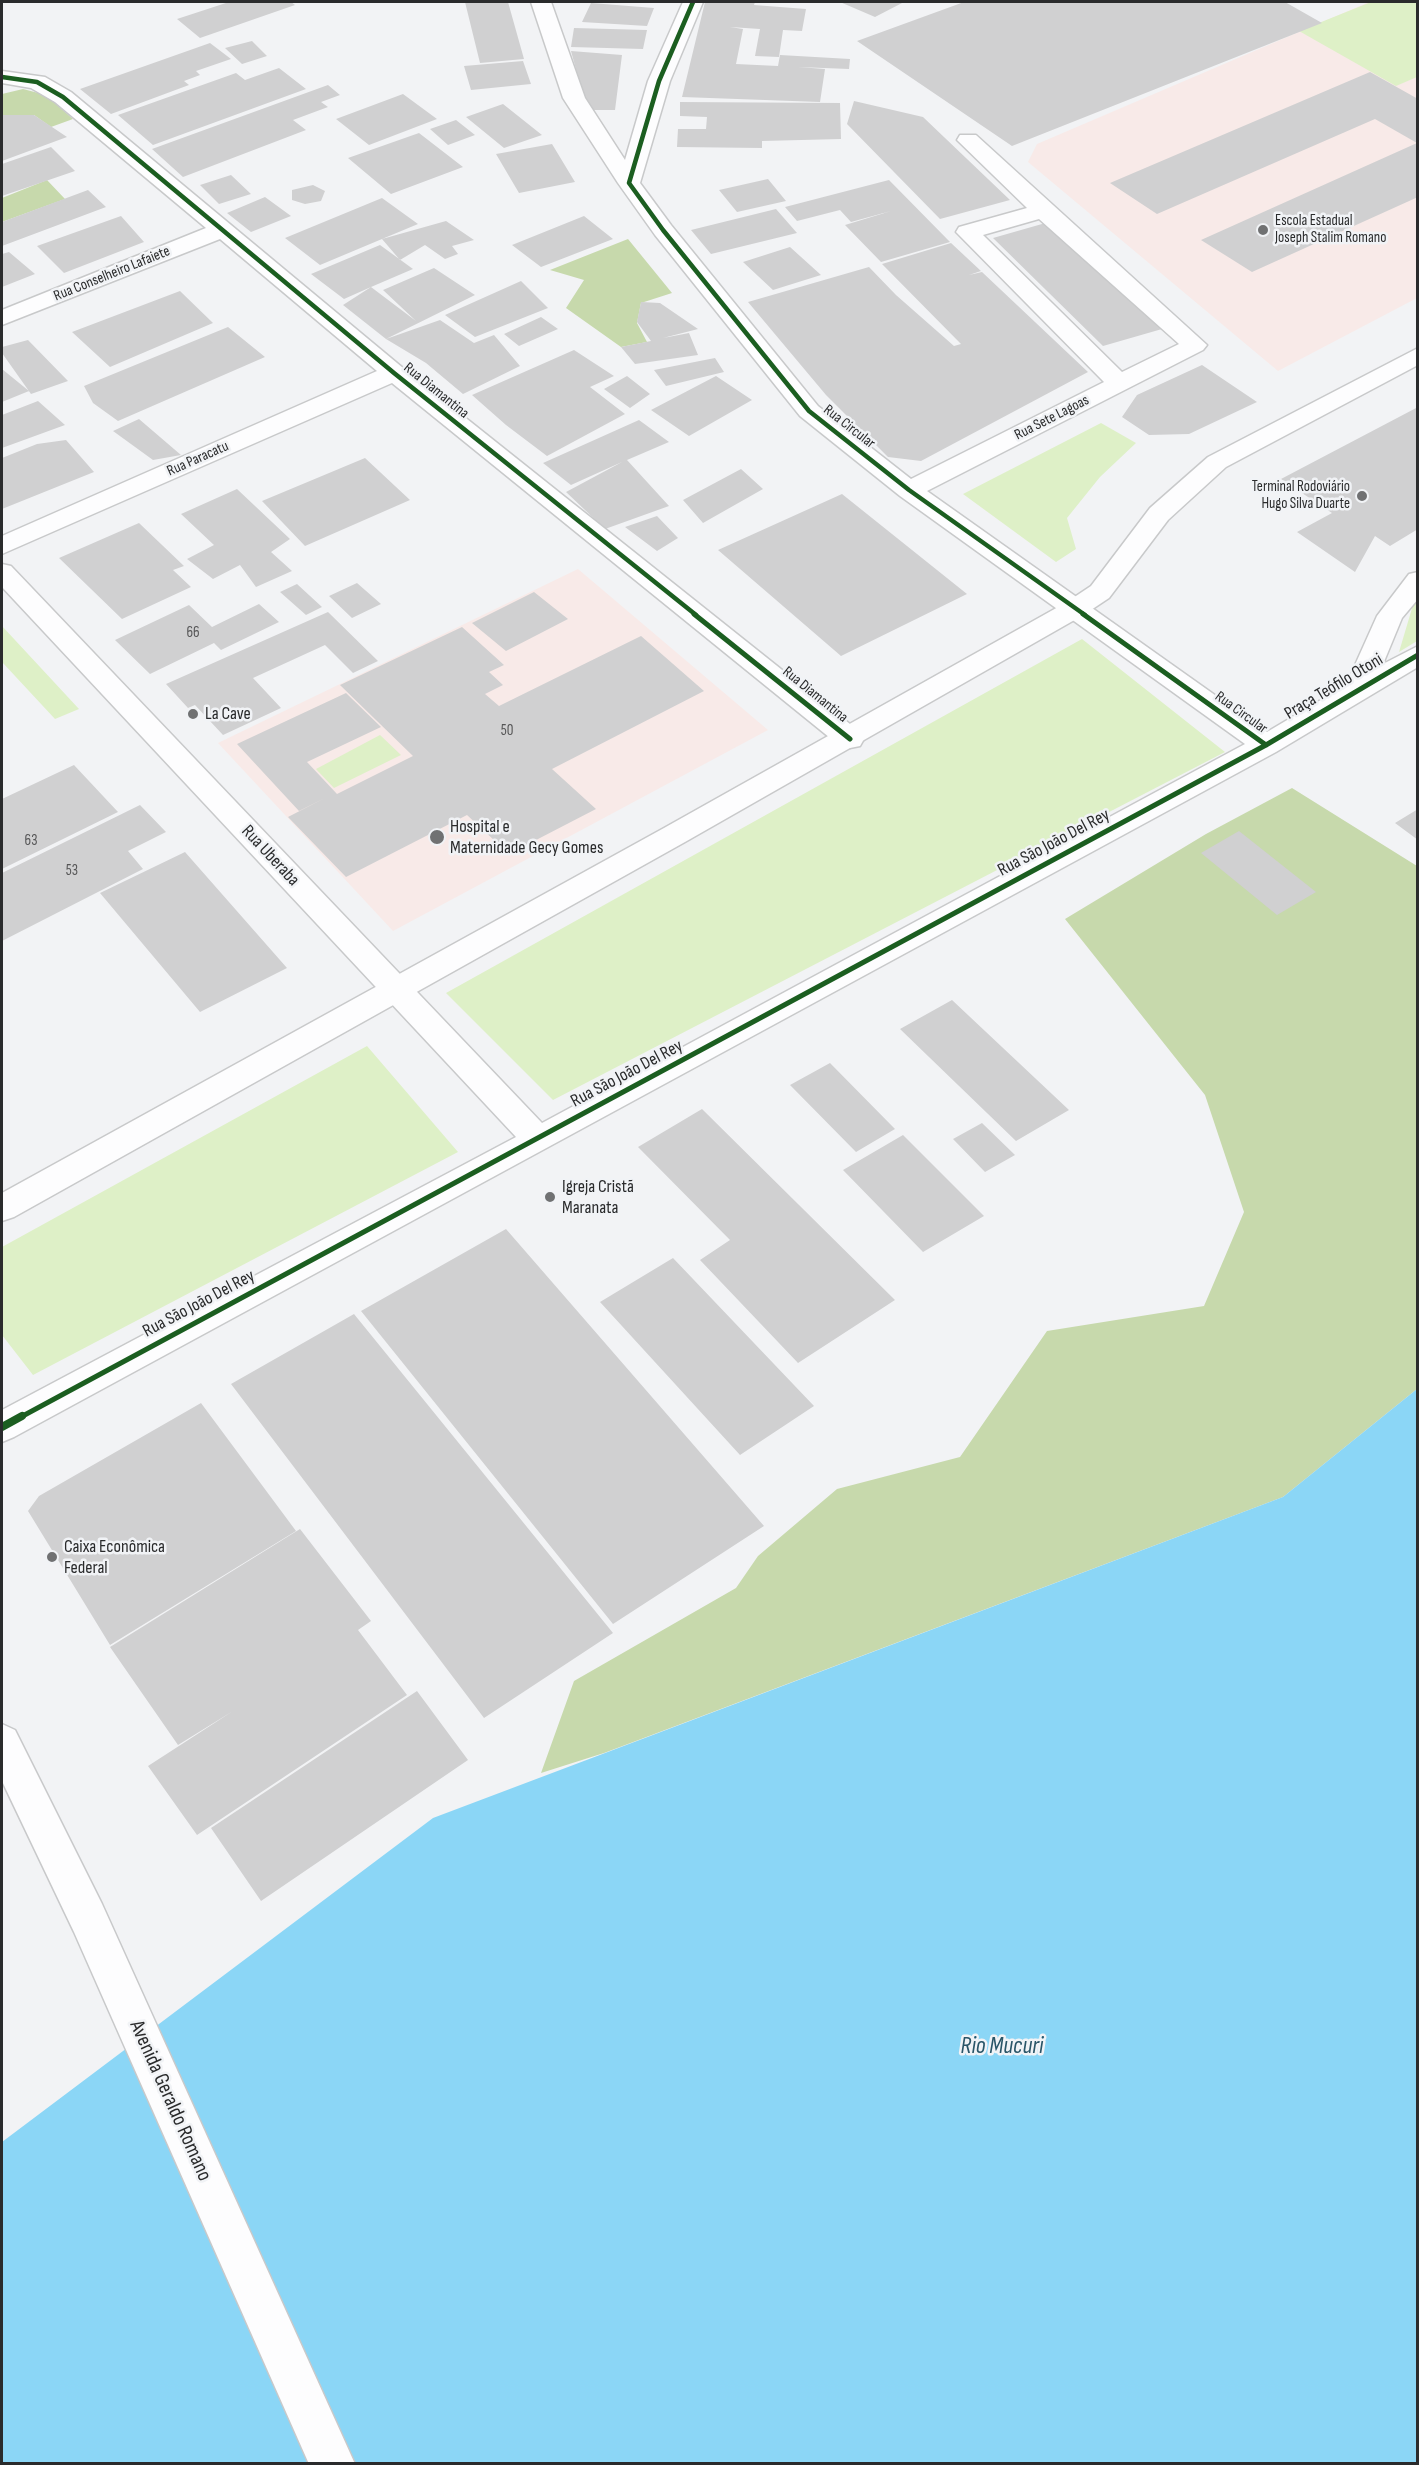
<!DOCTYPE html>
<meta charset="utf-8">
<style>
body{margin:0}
#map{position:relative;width:1419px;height:2465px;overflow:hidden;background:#f2f3f5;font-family:"Sofia Sans Condensed",sans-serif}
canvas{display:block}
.frame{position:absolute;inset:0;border:3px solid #2a2b2c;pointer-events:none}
</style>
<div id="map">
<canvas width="1419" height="2465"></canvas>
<div class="frame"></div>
</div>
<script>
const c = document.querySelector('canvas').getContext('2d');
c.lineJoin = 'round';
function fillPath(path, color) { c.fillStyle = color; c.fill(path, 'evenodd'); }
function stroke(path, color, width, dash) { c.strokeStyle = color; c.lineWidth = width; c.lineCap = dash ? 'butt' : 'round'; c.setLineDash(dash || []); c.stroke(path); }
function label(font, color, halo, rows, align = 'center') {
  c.font = font + ' "Sofia Sans Condensed",sans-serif'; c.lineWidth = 5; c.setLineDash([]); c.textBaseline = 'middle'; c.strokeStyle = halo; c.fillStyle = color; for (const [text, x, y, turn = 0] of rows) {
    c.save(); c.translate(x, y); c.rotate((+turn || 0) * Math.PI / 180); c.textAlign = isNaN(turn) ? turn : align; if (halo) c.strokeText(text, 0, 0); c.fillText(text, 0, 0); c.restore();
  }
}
const education = new Path2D(`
 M1369,2h48v296l-139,73 -250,-209 9,-18z
 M578,569l190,161 -375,201 -175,-188z`);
const green = new Path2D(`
 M1371,2h46v75l-21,9 -97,-55z
 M1101,423l35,20 -36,34 -33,41 9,31 -20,13 -93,-68z
 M1417,599v42l-18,11 14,-47z
 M2,626l77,83 -24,10 -53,-57z
 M1082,639l143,113 -672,348 -107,-107z
 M380,735l21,20 -67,33 -18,-19z
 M367,1046l91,106 -425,223 -31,-40v-88z`);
const forest = new Path2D(`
 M23,89l23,6 27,24 -22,8 -17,-12h-32v-21z
 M47,180l18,19 -63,23v-24z
 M628,239l44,54 -31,10 -4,20 10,19 -26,5 -55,-39 18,-28 -34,-10z
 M1292,788l125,78v523l-134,108 -679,256 -63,20 33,-92 162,-93 22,-32 79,-67 123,-32 87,-126 157,-25 40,-94 -39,-117 -140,-176 141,-85z`);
const water = new Path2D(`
 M1417,1389v1074l-1415,1v-322l431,-324 850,-321z`);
const building = new Path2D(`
 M229,2h62l4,3 -95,33 -23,-19z
 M465,2h43l16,57 -44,4z
 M705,2h50l-1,3 52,4 -4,22 -19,-1 -4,27 -24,-1 5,-27 -30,-2 13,2 -7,35 42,2 2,-11 70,4 -1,10 -51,-2 27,2 -5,33 -138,-5z
 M840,2h64l-29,15z
 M964,2h321l37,21 -310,123 -155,-105z
 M591,3l63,5 -7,18 -65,-4z
 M574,28l73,2 -4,19 -72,-2z
 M252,41l15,15 -25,8 -17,-16z
 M210,43l21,16 -35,12 4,4 -16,6 5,4 -78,29 -31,-25z
 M571,51l51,4 -7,55h-28z
 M523,61l8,23 -60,6 -7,-24z
 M279,68l27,21 -153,56 -35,-30 118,-42 9,7z
 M1370,72l48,27v98l-166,75 -51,-32 216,-97 -42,-24 -218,95 -47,-31z
 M328,85l12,10 -19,7 7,5 -35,13 13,10 -123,47 -31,-28z
 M403,94l34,25 -68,26 -33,-26z
 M854,101l69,16 87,83 -70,19 -93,-95z
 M680,102l160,1 1,36 -79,2v7l-85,-1 1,-18h28l1,-12 -27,-1z
 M503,104l39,31 -38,13 -38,-31z
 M2,115h32l33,22 -65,24z
 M456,120l19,15 -27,10 -18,-16z
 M419,133l44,34 -72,27 -43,-36z
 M552,144l23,38 -56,11 -23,-39z
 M51,147l24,24 -73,25v-32z
 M231,175l20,19 -32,10 -19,-19z
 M768,179l18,22 -49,11 -18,-22z
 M889,180l61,62 -69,20 -36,-37 46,-14 -40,11 -11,-12 -43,11 -12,-14z
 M313,185l12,6 -4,10 -16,3 -13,-4v-10z
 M88,190l18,17 -104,39v-24z
 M265,197l26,19 -40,16 -24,-19z
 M382,198l36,26 -36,15 64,-18 28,19 -22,6 6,8 -13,5 -20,-14 -25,15 -18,-21 -62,26 -35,-27z
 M776,209l21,24 -86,21 -20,-24z
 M121,216l23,26 -80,31 -27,-27z
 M584,216l29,23 -72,28 -29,-22z
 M1049,222l113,107 -59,17 -110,-108z
 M951,243l30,28 -12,4 13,-3 106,100 -167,89 -33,-4 -62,-62 -78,-93 121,-35 27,28 58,51 7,-2 -79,-80z
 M380,245l33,24 -42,18 45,34 -33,-31 51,-22 41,27 -89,44 -43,-34 28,-18 -27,12 -33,-25z
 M790,247l31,28 -48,15 -30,-28z
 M9,252l26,22 -33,13v-33z
 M521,281l27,27 -73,29 -30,-22z
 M180,291l33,32 -103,44 -38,-35z
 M641,302l19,1 38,26 -35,9 26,-5 9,22 -63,9 -14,-17 30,-6 -14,-19z
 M541,317l17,12 -39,17 -15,-12z
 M440,320l34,23 20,-8 26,31 -57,28 -37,-31 -40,-24z
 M228,327l37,30 -147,64 -25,-18 -9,-17z
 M28,340l40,41 -37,13 -29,-41v-6z
 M574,350l40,26 -24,11 35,27 -78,42 -41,-31 -34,-30z
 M715,358l9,14 -58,14 -12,-16z
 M1202,365l55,37 -68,32 -40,1 -27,-18 15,-22z
 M2,369l27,22 -27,11z
 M627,376l23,18 -20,14 -26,-19z
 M716,376l36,24 -63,36 -38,-26z
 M38,401l27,24 -63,23v-33z
 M1418,407v122l-28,17 -15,-10 -20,36 -58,-40 35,-19 -51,-34z
 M139,419l42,36 -28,5 -40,-29z
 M639,420l30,22 -42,18 42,46 -64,23 -39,-37 56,-30 -51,23 -28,-22z
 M66,440l28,32 -92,37v-51l35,-14z
 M365,458l45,42 -105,46 -43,-45z
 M741,469l22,20 -60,34 -20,-23z
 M237,489l53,50 -19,13 21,19 -36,16 -16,-22 -27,14 -26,-20 27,-14 -33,-31z
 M842,494l125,100 -126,62 -123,-106z
 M657,516l21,22 -21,13 -32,-24z
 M139,523l45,43 -11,4 18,17 -69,32 -63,-61z
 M357,583l24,21 -29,14 -23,-22z
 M297,584l25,23 -16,8 -26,-23z
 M534,592l34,27 -62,32 -34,-28z
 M259,604l20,18 -58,28 -7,-7 -64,31 -35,-34 74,-35 23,22z
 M328,612l50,49 -25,12 -28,-28 -72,33 28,30 -58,27 -28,-30 -7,3 -22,-24z
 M462,627l42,38 -15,7 14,13 -18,9 14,12 142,-70 63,55 -152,78 44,40 -87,45 -42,-39 -121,62 -58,-60 37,-19 -26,13 -62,-67 109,-51 35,34 -74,35 30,32 76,-38 -73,-71z
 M74,765l44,47 -116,57v-70z
 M140,805l26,27 -38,19 15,18 -141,72v-68z
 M1418,809v31l-23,-17z
 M1239,831l77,61 -39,23 -76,-62z
 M185,852l102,116 -87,44 -100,-119z
 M952,1000l117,110 -53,31 -116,-112z
 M830,1063l65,66 -39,23 -66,-67z
 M702,1109l193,191 -97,63 -98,-103 30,-20 -92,-93z
 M982,1123l33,32 -30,17 -32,-33z
 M903,1135l81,81 -61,36 -80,-82z
 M506,1229l258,297 -151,98 -252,-313z
 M673,1258l141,148 -74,49 -140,-153z
 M354,1314l259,319 -129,85 -253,-334z
 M201,1403l95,128 -186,114 -82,-134 11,-15z
 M300,1529l71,92 -13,9 49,65 -210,140 -49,-69 85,-55 -55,34 -68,-98z
 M417,1691l51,69 -207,141 -50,-73z`);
const minor = new Path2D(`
 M531,2h20l34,96 40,62 23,-79 35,-79h20l-33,79 -30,102 31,42 147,181 93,73 193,-97 -148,-150 3,-5 68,-19 -70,-68 3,-5h16l231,210 -4,5 -276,141 340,241 79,-47 31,-69 32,-42 9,-2v27l-16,19 -19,46 35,-18v21l-142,85 -1262,685 -12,5v-32l514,-273 -514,-550v-23l9,2 531,557 703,-379 -345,-248 -100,-80 -145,-181 -37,-52 -55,-85zM1039,219l140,125 -57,28 -139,-137z
 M2,71l43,6 26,15 332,276 457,364 4,7 -4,7 -10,2 -10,-2 -448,-363 -390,171v-18l375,-165 -157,-132 -218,86v-15l204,-82 -151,-126 -24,-14 -29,-5z`);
const major = new Path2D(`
 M1418,348v17l-192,102 -58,53 -59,78 -24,16 -400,228 -671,375 -12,4v-28l662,-365 403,-226 24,-16 59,-78 58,-51z
 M2,1724l13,6 87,174 253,560h-46l-235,-532 -72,-151z`);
const cyclewayFar2 = new Path2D(`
 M693,2l-34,79 -30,102 34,47 146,181 100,79 176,125
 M2,77l35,5 26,15 331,276 302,242`);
const cyclewayFar1 = new Path2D(`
 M694,614l156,125
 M1083,614l183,131
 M19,1418l1247,-673 152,-90`);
const cycleway = new Path2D(`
 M2,1427l20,-11`);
const markers = [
 [1263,230,6,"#707172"],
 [1362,496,6,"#707172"],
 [193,714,6,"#707172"],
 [437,837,8,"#707172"],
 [550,1197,6,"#707172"],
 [52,1557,6,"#707172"]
];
const farPoinames = [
 ["Escola Estadual",1275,221],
 ["Joseph Stalim Romano",1275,238],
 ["Terminal Rodoviário",1350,487,"right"],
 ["Hugo Silva Duarte",1350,504,"right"]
];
const farStreetnames = [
 ["Rua Conselheiro Lafaiete",112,274,-22],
 ["Rua Diamantina",436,391,39],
 ["Rua Sete Lagoas",1052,418,-27],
 ["Rua Circular",849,427,38],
 ["Rua Paracatu",198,459,-24],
 ["Rua Diamantina",815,695,39],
 ["Rua Circular",1241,713,36]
];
const numberNames = [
 ["66",193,633],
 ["50",507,731],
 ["63",31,841],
 ["53",72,871]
];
const streetNames = [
 ["Praça Teófilo Otoni",1334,687,-31],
 ["Rua São João Del Rey",1054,843,-28],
 ["Rua Uberaba",270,856,47],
 ["Rua São João Del Rey",627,1074,-28],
 ["Rua São João Del Rey",199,1304,-28]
];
const poiNames = [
 ["La Cave",205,714],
 ["Hospital e",450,827],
 ["Maternidade Gecy Gomes",450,848],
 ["Igreja Cristã",562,1187],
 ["Maranata",562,1208],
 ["Caixa Econômica",64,1547],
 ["Federal",64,1568]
];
const nearStreetnames = [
 ["Avenida Geraldo Romano",170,2101,66]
];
const nearWaternames = [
 ["Rio Mucuri",1002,2047]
];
fillPath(education, '#f8eae8');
fillPath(green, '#def0c7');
fillPath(forest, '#c7d9ac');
fillPath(water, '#8bd6f6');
fillPath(building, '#d0d0d1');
stroke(minor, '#c8c9ca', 3);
stroke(major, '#c8c9ca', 3);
fillPath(minor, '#fdfdfe');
fillPath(major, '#fdfdfe');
stroke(cyclewayFar2, '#1b5e20', 4.5);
stroke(cyclewayFar1, '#1b5e20', 5);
stroke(cycleway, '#1b5e20', 8);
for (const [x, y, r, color] of markers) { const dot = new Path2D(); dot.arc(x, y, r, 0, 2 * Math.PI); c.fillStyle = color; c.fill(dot); stroke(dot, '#f1f3f6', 2); }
label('15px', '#2a2b2c', '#f1f3f6', farPoinames, 'left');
label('15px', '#2a2b2c', '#f1f3f6', farStreetnames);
label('15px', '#545455', null, numberNames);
label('18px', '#2a2b2c', '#f1f3f6', streetNames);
label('18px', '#2a2b2c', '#f1f3f6', poiNames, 'left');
label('21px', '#2a2b2c', '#f1f3f6', nearStreetnames);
label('italic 24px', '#295568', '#f1f3f6', nearWaternames);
</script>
